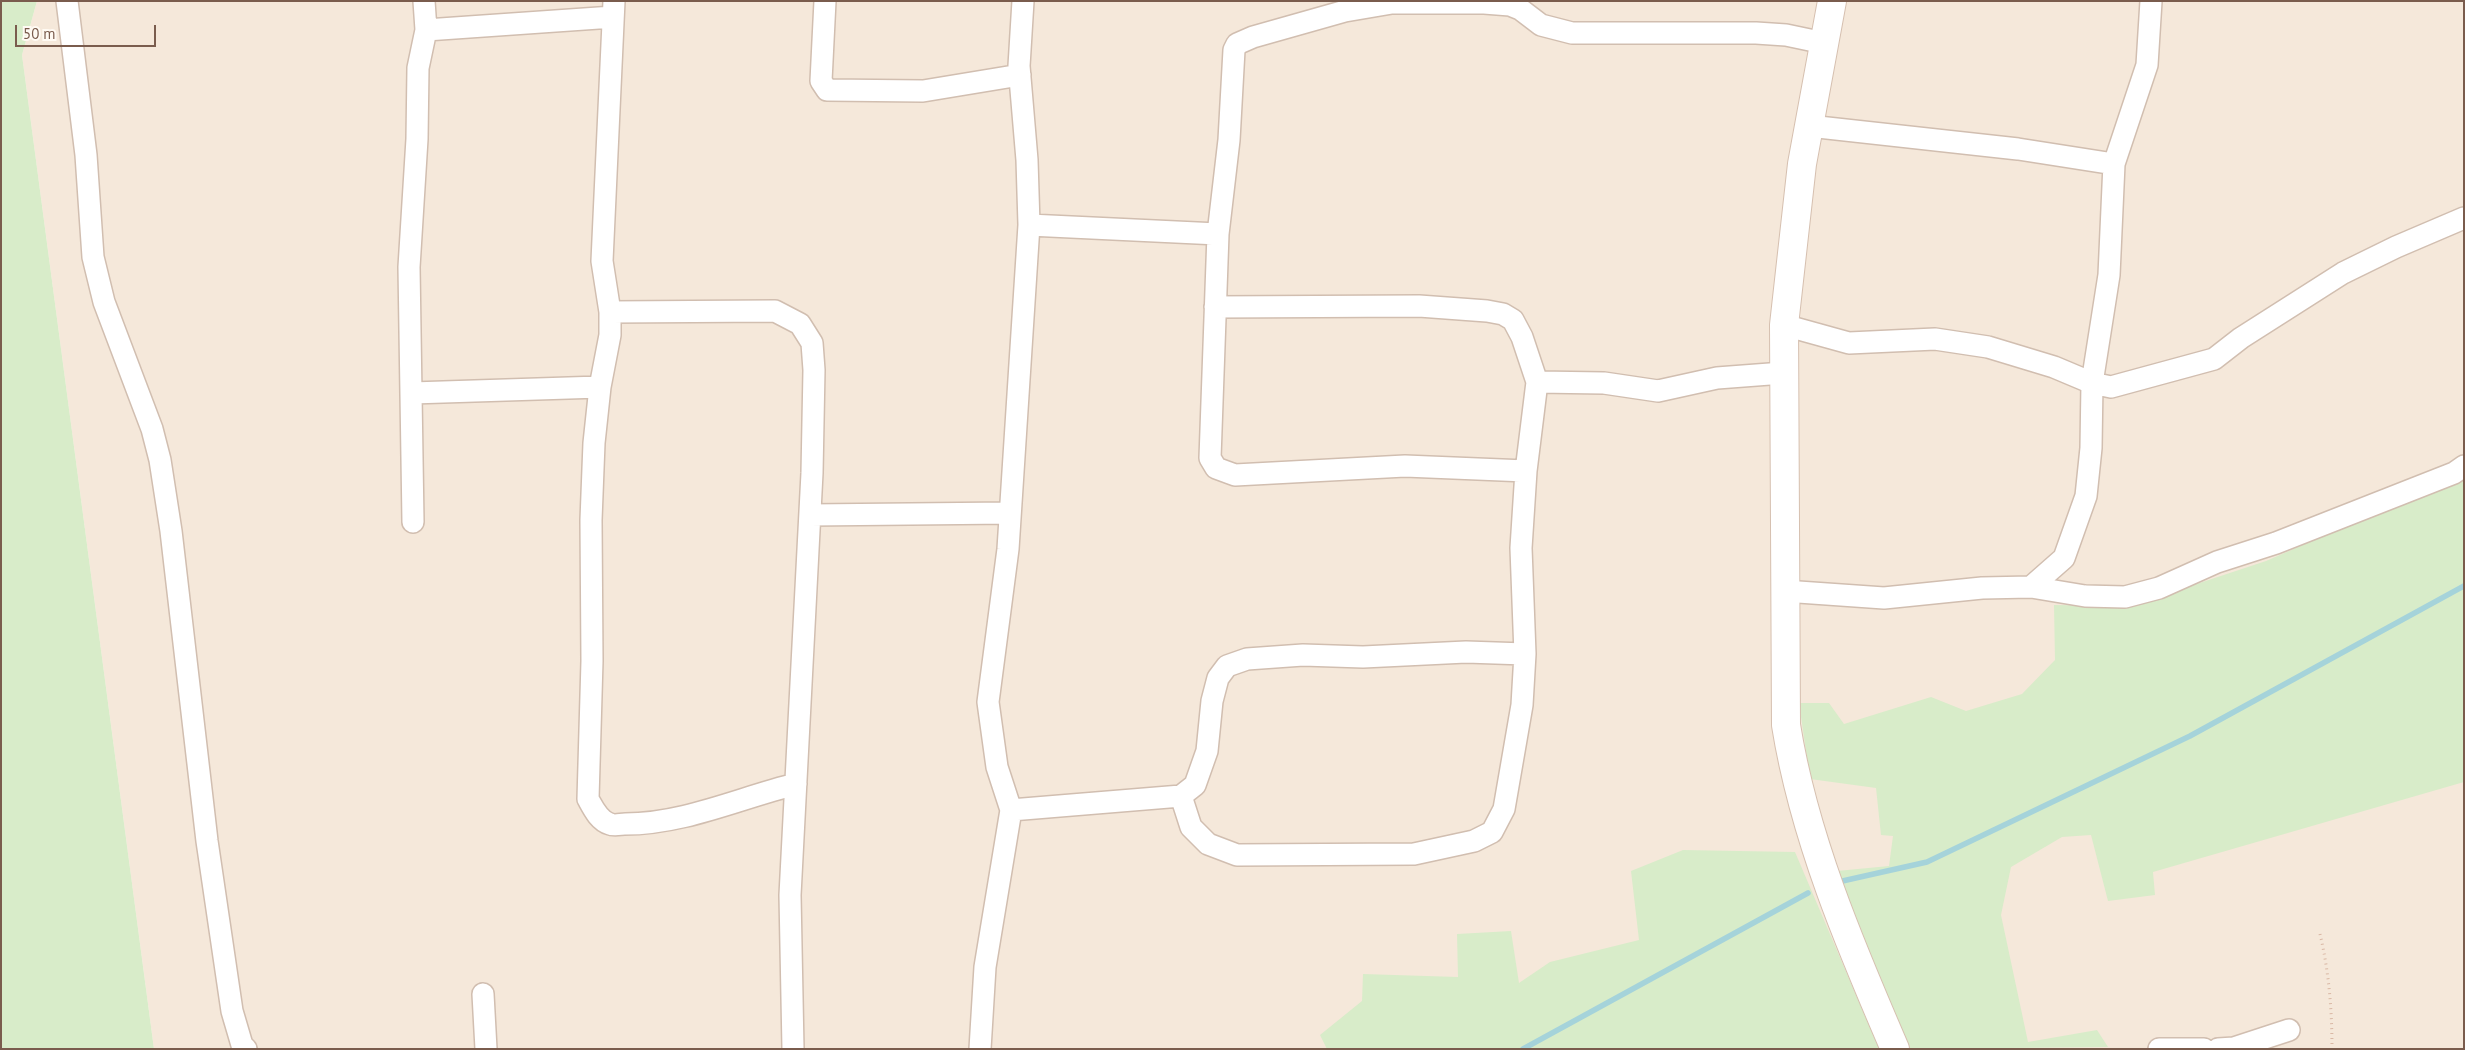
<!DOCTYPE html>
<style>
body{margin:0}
#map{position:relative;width:2465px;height:1050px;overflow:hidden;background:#fdf6ec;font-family:"PT Sans",sans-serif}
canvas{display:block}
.frame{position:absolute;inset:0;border:2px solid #7a5c4d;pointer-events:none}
.scale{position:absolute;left:15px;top:25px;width:141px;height:22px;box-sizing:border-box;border:2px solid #7a5c4d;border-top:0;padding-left:6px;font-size:15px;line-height:18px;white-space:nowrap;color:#7a5c4d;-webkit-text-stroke:4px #fffaf3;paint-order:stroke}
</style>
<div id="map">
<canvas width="2465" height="1050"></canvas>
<div class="frame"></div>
<div class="scale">50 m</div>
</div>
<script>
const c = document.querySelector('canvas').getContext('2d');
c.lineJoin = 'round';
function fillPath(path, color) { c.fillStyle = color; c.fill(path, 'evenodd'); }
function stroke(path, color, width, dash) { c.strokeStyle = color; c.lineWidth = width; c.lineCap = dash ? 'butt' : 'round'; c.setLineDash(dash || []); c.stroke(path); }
const residential = new Path2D(`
 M37,1h2427v1048h-2310l-132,-994z`);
const green = new Path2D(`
 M1,1h36l-15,54 132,994h-153z
 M2464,475v307l-311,90 2,23 -47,6 -17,-66 -29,2 -51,30 -10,48 27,127 69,-12 11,17 -198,2 -57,-131 -16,-47 52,-5 4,-30 -12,-1 -5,-47 -66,-9 -11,-76h30l15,21 87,-27 35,14 56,-17 33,-34 -1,-55 76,1 136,-45z
 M1683,850l112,2 84,197h-552l-7,-14 42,-34 1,-27 95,3 -1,-43 54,-3 8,52 31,-21 89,-22 -8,-69z`);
const stream = new Path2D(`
 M1838,882l89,-20 263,-126 274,-150
 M1523,1049l285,-156`);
const path = new Path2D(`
 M2320,934c9,38 12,76 12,115`);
const street = new Path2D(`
 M67,1l19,154 7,102 11,45 48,127 8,31 11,71 36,310 25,170 10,34 4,4
 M614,1l-12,260 8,51v23l-10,52 -6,56 -3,77 1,141 -4,138c5,9 11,22 22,25 4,2 11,0 15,0 59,0 114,-26 171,-40
 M825,1l-4,80 6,9 96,1 97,-16
 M1023,1l-4,65 8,94 2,65
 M426,30l187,-13
 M1809,126l209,23 96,15
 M1218,234l-189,-9 -21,324 -20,153 9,65 14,43 170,-14 14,-11 12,-34 5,-50 6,-23 9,-12 20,-7 56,-4 60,2 103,-5 59,2
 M610,312l165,-1 25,13 12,19 2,27 -2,103 -22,422 3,154
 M1784,325l65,18 86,-4 53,8 66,20 38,16 19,4 103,-28 27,-21 102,-65 53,-26 68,-29
 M1537,382l67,1 54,8 59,-13 66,-5
 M412,393l188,-6
 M1526,471l-121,-5 -170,9 -19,-7 -6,-10 8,-224 11,-94 5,-90 3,-6 16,-7 92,-26 47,-8h92l26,2 10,4 21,16 31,8h184l30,2 38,8
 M810,515l200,-2
 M413,522l-4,-255 8,-128 1,-71 8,-38 -2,-29
 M2031,587l33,-29 22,-62 5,-48 1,-65 17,-108 5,-111 33,-99 4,-64
 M1784,591l100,7 98,-10 49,-1 54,9 40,1 34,-9 58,-26 59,-19 178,-70 10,-7
 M1181,796l10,31 17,17 29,11 177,-1 60,-13 18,-9 12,-23 18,-104 3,-51 -4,-106 5,-77 11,-89 -15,-45 -9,-17 -10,-6 -16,-3 -68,-5 -204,1
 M483,994l3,55
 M980,1049l5,-82 26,-157
 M2159,1049h45
 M2218,1049l16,-1 55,-18`);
const secondary = new Path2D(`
 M1832,1l-30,163 -18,161 2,400c18,112 64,220 109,324`);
fillPath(residential, '#f5e8da');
fillPath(green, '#d8ecc9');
stroke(stream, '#a5d3da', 5.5);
stroke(street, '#d1beb0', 24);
stroke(secondary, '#d6c0b0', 30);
stroke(path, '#d9b8a5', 3, [1, 4]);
stroke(street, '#fff', 21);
stroke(secondary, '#fff', 28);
</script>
